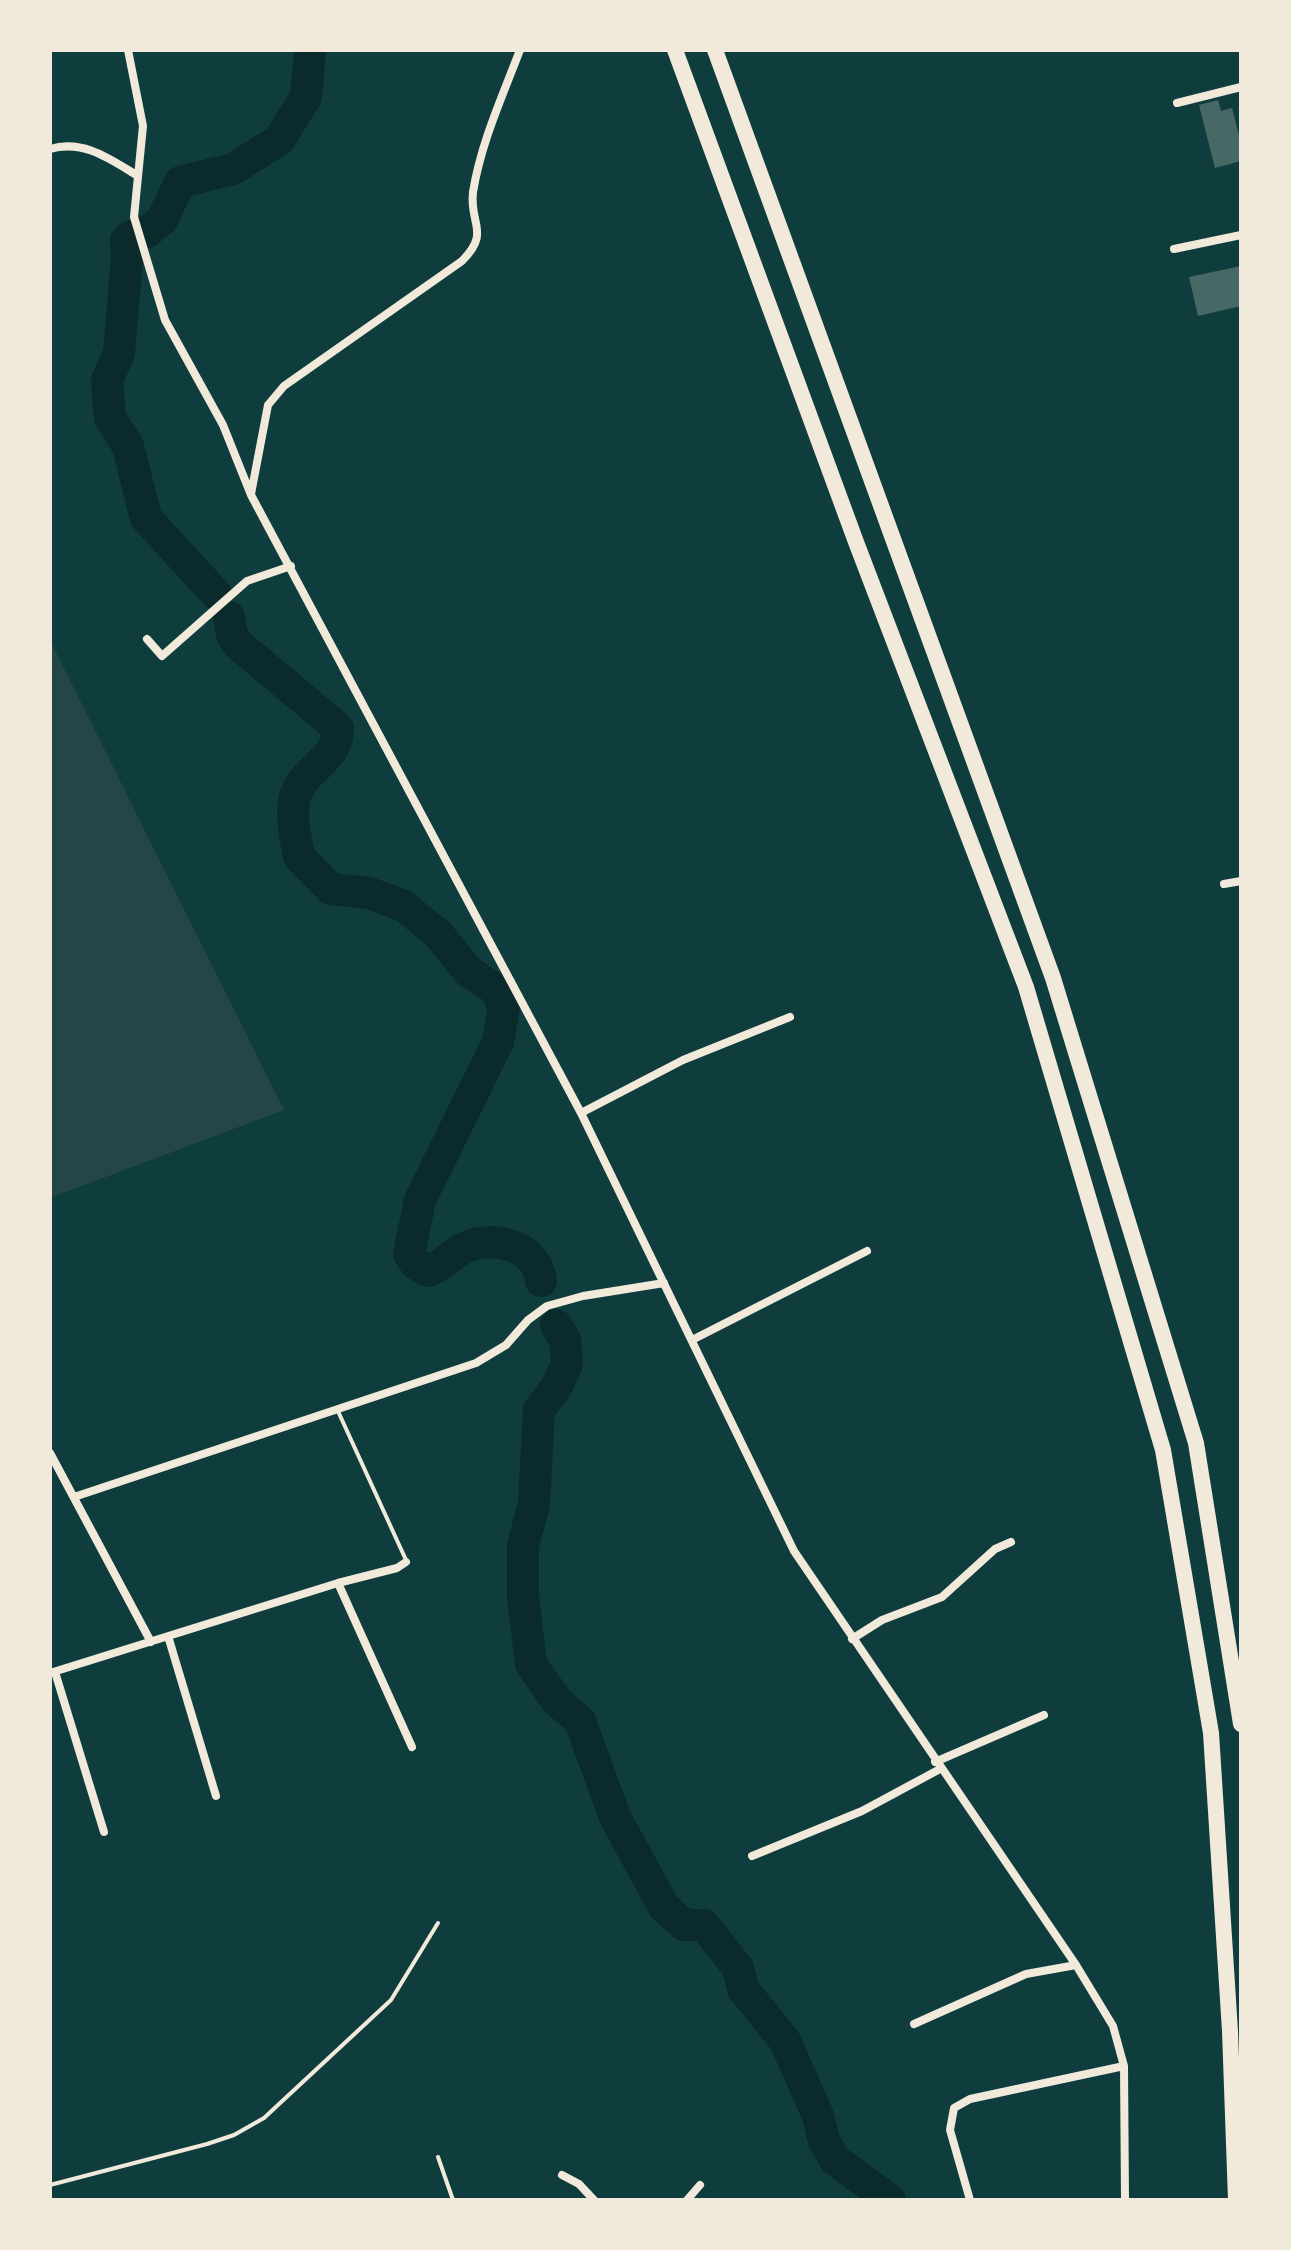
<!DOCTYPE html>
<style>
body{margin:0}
#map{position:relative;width:1291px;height:2250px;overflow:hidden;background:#0f3d3e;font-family:"IBM Plex Sans",sans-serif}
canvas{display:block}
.frame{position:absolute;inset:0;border:52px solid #f1e9da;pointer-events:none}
</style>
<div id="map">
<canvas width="1291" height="2250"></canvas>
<div class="frame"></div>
</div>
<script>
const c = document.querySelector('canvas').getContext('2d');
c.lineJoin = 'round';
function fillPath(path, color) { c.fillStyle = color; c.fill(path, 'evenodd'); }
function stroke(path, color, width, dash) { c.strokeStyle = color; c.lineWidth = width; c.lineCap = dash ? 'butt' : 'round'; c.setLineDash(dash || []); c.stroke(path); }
const green = new Path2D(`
 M50,640l234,470 -234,88z`);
const river = new Path2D(`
 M147,232l15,-12 18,-38 53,-13 46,-29 27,-43 4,-47
 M131,236l-5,4 1,19 -8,94 -12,27 3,38 18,28 18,72 70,76
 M229,617l3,18 7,10 99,83c0,33 -31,37 -42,66 -7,18 0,45 3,63l32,32 38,4 35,13 35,29 30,37 25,16 10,18 -6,36 -78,158 -11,54 7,10 12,7c15,-5 24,-18 38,-24 30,-12 71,-1 75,34
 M556,1325l9,15 2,24 -10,22 -18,24 -5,94 -11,41v52l8,67 26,37 23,20 35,96 49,90 20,18h20l34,43 5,21 42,52 33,75 6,25 11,19 55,40`);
const building = new Path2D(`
 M1218,100l3,11 11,-3 9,35v18l-26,7 -16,-63z
 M1241,266v40l-43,10 -9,-39z`);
const service = new Path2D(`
 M337,1409l69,151
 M438,2157l15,43
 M50,2185l157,-41 27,-9 30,-17 127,-118 47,-77`);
const minor = new Path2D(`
 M128,50l15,76 -9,91 31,103 58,105 28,70 330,618 213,438 282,414 37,61 11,40 1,134
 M1177,103l64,-16
 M50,149c33,-10 60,10 88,27
 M1174,249l67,-14
 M251,494l17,-89 16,-19 178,-125c29,-29 7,-37 11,-69 8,-49 29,-95 47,-142
 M147,639l15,17 85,-75 44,-15
 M1224,884l17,-3
 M581,1113l102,-53 107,-43
 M692,1340l175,-89
 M50,1453l101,189
 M74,1497l402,-134 30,-18 22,-25 19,-14 36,-10 81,-13
 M338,1583l74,164
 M168,1636l48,160
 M852,1639l30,-19 60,-23 53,-48 16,-7
 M55,1672l49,160
 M50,1673l288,-90 59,-15 9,-6
 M935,1762l109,-47
 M752,1856l110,-45 78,-42
 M914,2024l112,-50 50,-9
 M562,2175l17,9 15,16
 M687,2200l13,-15
 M970,2200l-20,-70 4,-22 16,-9 154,-33`);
const motorway = new Path2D(`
 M675,50l181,492 170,445 137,463 48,283 19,298 6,169
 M715,50l338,928 143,465 45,281`);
fillPath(green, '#244646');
stroke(river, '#0a2a2b', 32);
fillPath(building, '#486865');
stroke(service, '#f1e9da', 4);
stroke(minor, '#f1e9da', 8);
stroke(motorway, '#f1e9da', 16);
</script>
